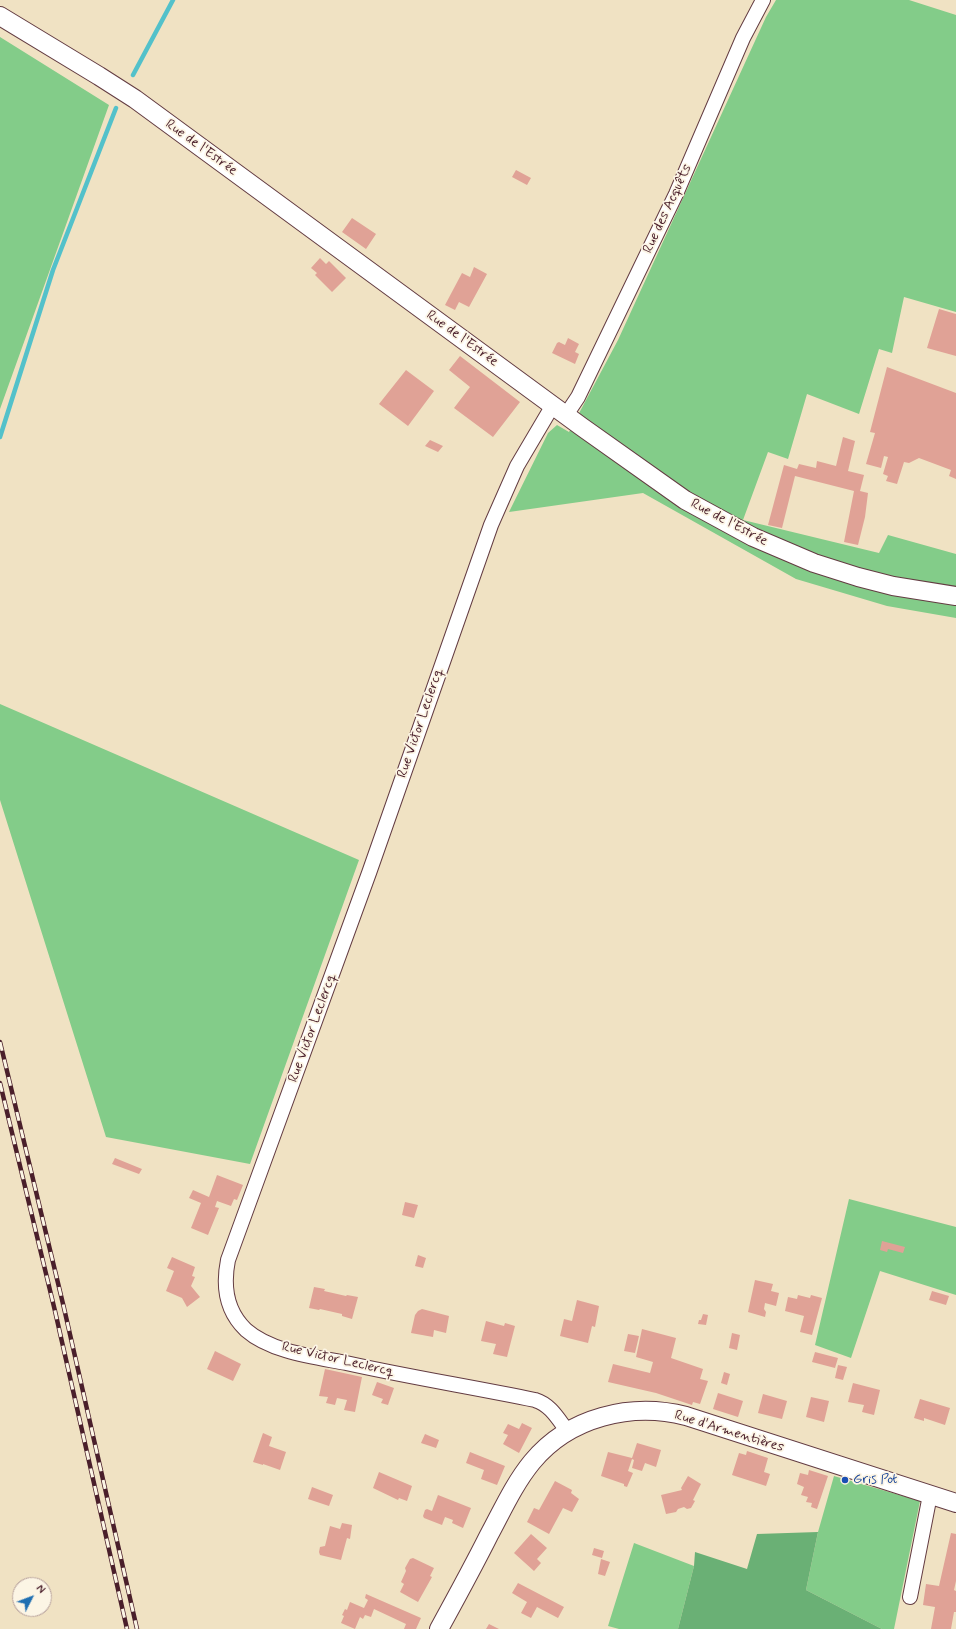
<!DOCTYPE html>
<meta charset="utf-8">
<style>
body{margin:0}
#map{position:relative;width:956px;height:1629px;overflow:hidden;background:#f0e2c3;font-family:Mynerve,sans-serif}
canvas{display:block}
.north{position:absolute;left:12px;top:1577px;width:40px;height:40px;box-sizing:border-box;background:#fcf5e5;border:1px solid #b59f9b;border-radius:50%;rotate:48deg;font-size:11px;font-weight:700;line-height:16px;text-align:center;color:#4a1f2b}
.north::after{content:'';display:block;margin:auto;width:14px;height:18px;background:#1f6fb2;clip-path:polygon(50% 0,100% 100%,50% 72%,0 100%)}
</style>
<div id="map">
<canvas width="956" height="1629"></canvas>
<div class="north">N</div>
</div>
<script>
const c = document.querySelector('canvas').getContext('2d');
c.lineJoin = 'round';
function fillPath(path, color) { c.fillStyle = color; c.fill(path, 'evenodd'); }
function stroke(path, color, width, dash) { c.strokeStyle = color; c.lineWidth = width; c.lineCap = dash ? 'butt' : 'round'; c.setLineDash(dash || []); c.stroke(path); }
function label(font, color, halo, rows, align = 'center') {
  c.font = font + ' Mynerve,sans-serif'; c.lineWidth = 3.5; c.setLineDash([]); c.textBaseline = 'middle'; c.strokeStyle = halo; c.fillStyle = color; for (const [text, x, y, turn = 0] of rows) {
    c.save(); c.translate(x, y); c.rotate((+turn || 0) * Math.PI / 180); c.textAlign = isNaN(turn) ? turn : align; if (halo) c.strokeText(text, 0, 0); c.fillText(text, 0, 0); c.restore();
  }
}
const green = new Path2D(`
 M776,0h133l47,15v297l-52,-15 -12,56 -13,-4 -20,65 -52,-20 -19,65 -20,-7 -25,68 136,33 9,-18 68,19v64l-69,-12 -91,-27 -153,-86 -134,19 39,-79 9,-8 12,7 49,-92 148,-323z
 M0,37l109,68 -109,304z
 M0,704l359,156 -109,304 -144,-27 -106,-337z
 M849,1199l107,28v68l-76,-24 -29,87 -36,-13z
 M834,1476l86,25 -26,128h-12l-76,-39 12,-58z
 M634,1543l60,23 -16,63h-59l-11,-3z`);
const forest = new Path2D(`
 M818,1532l-12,58 76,39h-204l16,-63 1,-14 52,17 10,-35z`);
const stream = new Path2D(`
 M133,75l40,-75
 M0,437l53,-167 63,-162`);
const building = new Path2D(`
 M516,170l15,8 -4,7 -15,-8z
 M352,218l24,16 -10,15 -24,-17z
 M320,258l6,6 3,-3 17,17 -14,14 -17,-17 2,-2 -6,-5z
 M474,267l13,7 -18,33 -10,-5 -4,8 -10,-5 17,-32 8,4z
 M939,309l17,5v42l-29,-8z
 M568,338l11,6 -4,8 4,2 -4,10 -23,-11 5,-10 2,-1 6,3z
 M460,356l60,46 -27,35 -39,-29 16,-21 -21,-17z
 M887,367l69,26v86l-7,-3 2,-6 -32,-12 -10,5 -5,-1 -7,22 -11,-3 2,-5 -5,-2 5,-17 -4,-1 -3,12 -15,-4 9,-31 -5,-1z
 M406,370l28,21 -26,35 -29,-22z
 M843,437l12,4 -7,30 16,4 -4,16 8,2 -3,24 -7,28 -14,-3 10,-51 -59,-15 -13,52 -14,-3 16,-60 13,4 2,-5 17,4 1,-7 19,5z
 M430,440l13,6 -5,6 -13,-6z
 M115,1158l27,11 -3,5 -27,-10z
 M217,1175l26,10 -6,15 -3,-1 -3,7 -14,-5 -2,6 4,1 -11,27 -17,-7 10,-25 -12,-5 4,-8 16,7z
 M405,1202l13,3 -4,13 -12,-3z
 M882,1241l23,6 -2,6 -15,-4 -1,3 -7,-2z
 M418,1255l8,3 -3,10 -8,-2z
 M172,1257l23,10 -3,9 3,1 -4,9 9,11 -13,10 -5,-9 -16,-7 8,-20 -7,-3z
 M755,1280l18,4 -2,7 8,2 -3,13 -11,-3 -1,6 2,3 -1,5 -17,-5z
 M314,1287l11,2 -1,2 22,5 1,-1 11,2 -6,22 -10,-3v-2l-22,-5 -1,1 -10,-2z
 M932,1291l17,5 -3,9 -17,-5z
 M798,1295l12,3 1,-3 11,3 -10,37 -12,-3 4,-16 -19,-5 3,-14 9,2z
 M577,1300l22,6 -4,21 -3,-1 -4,17 -28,-7 4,-17 8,2z
 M422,1309l27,7 -3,17 -12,-3 -1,7 -22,-4 4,-18 3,-4z
 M703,1314l5,1 -2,10 -8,-1 1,-4h2z
 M486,1321l18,5 1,-3 10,3 -8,31 -14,-3 3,-10 -15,-3z
 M642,1329l34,9 -5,20 32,11 -3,10 8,2 -8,23 -7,-2 -1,3 -36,-12 -48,-11 5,-18 37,9 3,-11 -17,-5z
 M732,1333l8,2 -3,15 -8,-2z
 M628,1334l11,2 -4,17 -11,-2z
 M215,1351l26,13 -8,17 -26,-12z
 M815,1352l23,6 -3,10 -23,-6z
 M838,1365l9,2 -4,13 -8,-2z
 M325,1369l37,8 -7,35 -11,-2 3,-10 -10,-2 -2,7 -9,-2 2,-6 -9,-1z
 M724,1372l6,2 -3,11 -6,-2z
 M377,1382l17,6 -6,17 -7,-2 2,-4 -11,-4z
 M853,1383l27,7 -6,25 -12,-3 2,-7 -16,-3z
 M718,1393l25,8 -5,16 -25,-8z
 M763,1394l24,7 -5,18 -24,-6z
 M811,1397l18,4 -5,21 -18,-5z
 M920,1399l30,9 -5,17 -21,-7v3l-10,-3z
 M522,1423l10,5 -13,25 -16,-9 5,-9 -5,-2 5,-9 11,5z
 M263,1433l9,4 -3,9 17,6 -6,18 -17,-6v1l-10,-3z
 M425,1434l14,6 -3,8 -15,-5z
 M637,1443l24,7 -5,17 -11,-4 -3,8 -10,-3 2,-8 -2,-1 -4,12 5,2 -6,14 -3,-1v-2l-23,-8 7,-24 24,6z
 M747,1451l21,7 -4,14 6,2 -4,12 -34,-11 7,-22 7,2z
 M470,1452l35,14 -8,19 -16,-6 3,-9 -18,-7z
 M809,1470l19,6 -11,33 -6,-2 1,-4 -6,-1 2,-5 -7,-2 3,-8 -7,-3 3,-11 8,2z
 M379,1472l33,14 -5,15 -8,-3 -1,2 -25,-12z
 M688,1476l13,8 -8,16 2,1 -4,7 -4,1 -3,-2 -6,2 -2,3 -10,2 -5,-19 21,-5 -1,-2z
 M555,1481l17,9 -1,3 8,6 -7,13 -9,-4 -14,26 -22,-12 7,-14 5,2z
 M312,1487l21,8 -4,11 -21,-7z
 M438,1495l33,13 -8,20 -11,-5 1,-3 -8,-3 -3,8 -18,-7 -1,-2 2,-6 2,-1 5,2z
 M342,1523l10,2 -2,14 -3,-1 -6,22 -21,-5 -1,-3 1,-5 5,-1 5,-20 10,3z
 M951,1533l5,1v47l-2,9 2,1v21h-2l-3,17h-20l4,-22 -12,-2 3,-21 13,2z
 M531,1534l16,14 -10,11 4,4 -7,8 -20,-18z
 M594,1548l10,3 -2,7 -10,-3z
 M413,1558l21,10 -4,8 2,1 -14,25 -18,-10 4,-8 -3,-2 5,-11 -1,-3 5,-9z
 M601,1559l9,3 -5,14 -7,-2z
 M518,1583l46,24 -6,11 -21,-11 -6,11 -10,-5 6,-11 -15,-9z
 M366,1594l55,24 -5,11h-12l2,-5 -32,-15 -3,8 -6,-2 -2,4 -3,-2 -5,12 -14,-6 3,-7 -2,-1 3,-6 2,1 3,-8 14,6 4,-8 -3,-2z
 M489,1624l10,5h-13z`);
const minor = new Path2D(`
 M553,405l-36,61 -26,59 -122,348 -141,387c-5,25 -2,51 18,70 25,22 69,27 100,33 63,14 126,24 189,37 16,5 23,19 33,32
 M566,415l12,-18 98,-203 67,-156 20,-38
 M910,1597l20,-102`);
const major = new Path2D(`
 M0,16l99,60 36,23 447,328 103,73 68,37 61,26 44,14 35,9 63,10
 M439,1629c17,-31 34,-62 50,-94 13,-24 25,-51 43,-73 37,-45 99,-60 154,-46l270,87`);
const rail = new Path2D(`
 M0,1042l64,266 73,321
 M0,1083l55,228 72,318`);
const markers = [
 [845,1480,4,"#1a4fb4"]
];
const streetNames = [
 ["Rue de l'Estrée",201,148,36],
 ["Rue des Acquêts",668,209,-65],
 ["Rue de l'Estrée",462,339,36],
 ["Rue de l'Estrée",729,523,28],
 ["Rue Victor Leclercq",421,723,-71],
 ["Rue Victor Leclercq",313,1028,-70],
 ["Rue Victor Leclercq",338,1360,13],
 ["Rue d'Armentières",729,1432,17]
];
const transitNames = [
 ["Gris Pot",853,1480]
];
fillPath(green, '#83cc89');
fillPath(forest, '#6ab075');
stroke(stream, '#53c1ca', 4.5);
fillPath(building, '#e0a296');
stroke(minor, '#633c42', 16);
stroke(major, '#633c42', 20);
stroke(minor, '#fff', 14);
stroke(major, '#fff', 18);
stroke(rail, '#4a1f2b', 4.5);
stroke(rail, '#fcf5e5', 3, [9]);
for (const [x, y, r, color] of markers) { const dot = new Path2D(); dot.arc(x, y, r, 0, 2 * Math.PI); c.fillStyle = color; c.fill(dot); stroke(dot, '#fcf5e5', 1.5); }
label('14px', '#4a1f2b', '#fcf5e5', streetNames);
label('14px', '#164399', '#fcf5e5', transitNames, 'left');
</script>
